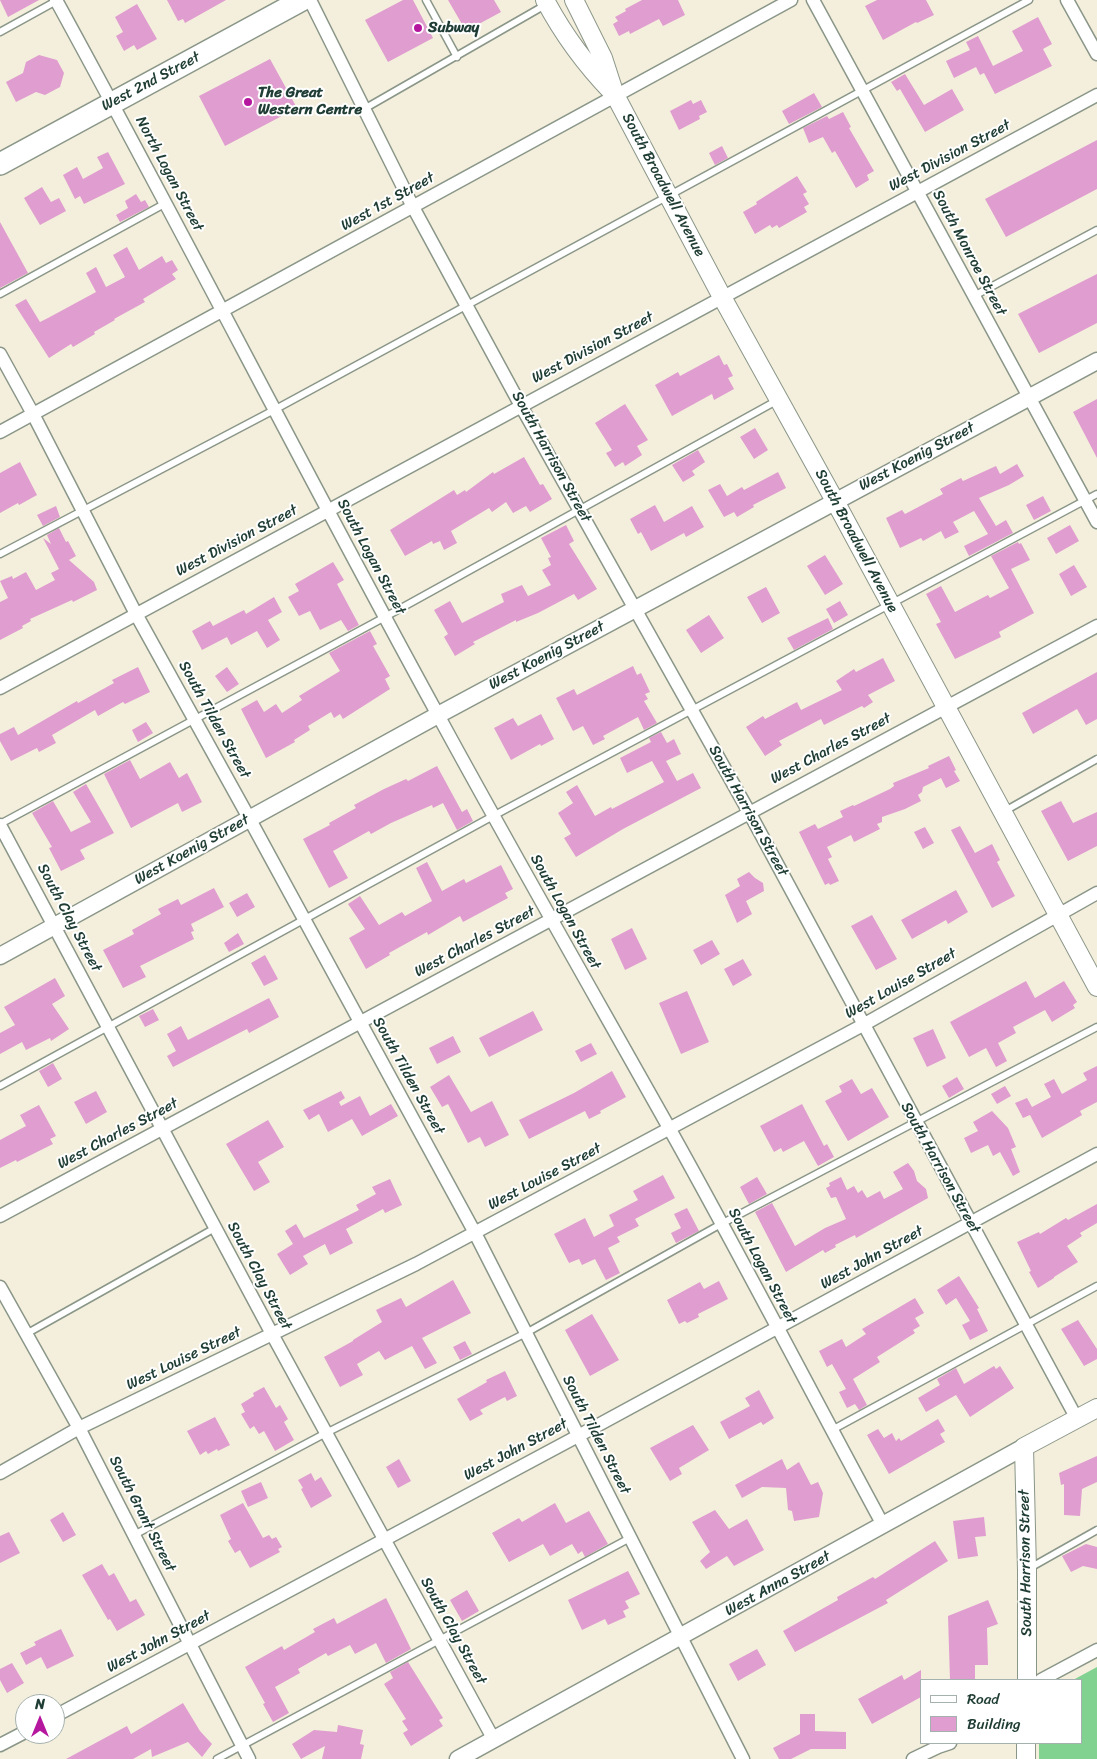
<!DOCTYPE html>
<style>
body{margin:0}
#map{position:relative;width:1097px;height:1759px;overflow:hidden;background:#f4efdc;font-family:Sriracha,sans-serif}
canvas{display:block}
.legend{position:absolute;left:920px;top:1679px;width:162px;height:65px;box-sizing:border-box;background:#fff;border:1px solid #a5b1ae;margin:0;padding:6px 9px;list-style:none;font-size:15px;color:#1f3d34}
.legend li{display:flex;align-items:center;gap:10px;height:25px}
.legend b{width:25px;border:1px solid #a5b1ae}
.north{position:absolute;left:15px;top:1694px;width:50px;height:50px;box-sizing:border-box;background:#fff;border:1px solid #a5b1ae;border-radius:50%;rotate:0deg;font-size:14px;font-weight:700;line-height:20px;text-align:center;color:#1f3d34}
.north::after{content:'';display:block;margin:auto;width:18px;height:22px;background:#b5179e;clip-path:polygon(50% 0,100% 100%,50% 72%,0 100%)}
</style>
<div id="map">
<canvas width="1097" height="1759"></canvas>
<ul class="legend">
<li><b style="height:6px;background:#fff"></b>Road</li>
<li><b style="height:14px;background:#e09dcf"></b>Building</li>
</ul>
<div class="north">N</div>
</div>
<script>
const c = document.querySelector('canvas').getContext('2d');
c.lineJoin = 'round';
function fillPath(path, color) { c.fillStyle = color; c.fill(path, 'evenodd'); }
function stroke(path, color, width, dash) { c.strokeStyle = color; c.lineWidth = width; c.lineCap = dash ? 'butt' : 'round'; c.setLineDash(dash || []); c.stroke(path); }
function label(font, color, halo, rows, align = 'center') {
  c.font = font + ' Sriracha,sans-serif'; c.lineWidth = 4; c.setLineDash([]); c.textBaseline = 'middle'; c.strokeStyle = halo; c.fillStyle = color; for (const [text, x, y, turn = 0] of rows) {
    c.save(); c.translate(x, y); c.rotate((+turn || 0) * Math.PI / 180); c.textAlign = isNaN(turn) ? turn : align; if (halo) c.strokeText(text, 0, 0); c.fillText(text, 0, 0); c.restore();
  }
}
const green = new Path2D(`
 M1097,1667v92h-58v-16h42v-63h-8z`);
const building = new Path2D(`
 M0,0h39l-31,17z
 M167,0h59l-41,23 -2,-4 -5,2z
 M403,0h10l20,38 -45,24 -23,-42z
 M448,0h46l7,12 -35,19z
 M642,0h36l7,15 -22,11 -4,-7 -29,15 -1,-3 -10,5 -6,-12 5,-3 -3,-4 11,-6 -1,-2z
 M877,0h49l8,15 -17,8 -1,-1 -33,18 -18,-34z
 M137,4l20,35 -20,11 -3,-5 -10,6 -8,-15 7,-4 -8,-15z
 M1038,17l14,27 -9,5 9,17 -57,28 -11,-21 -4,2 -4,-8 -22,11 -8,-17 24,-11 -4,-8 12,-6 15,30 30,-15 -11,-20z
 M39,55l18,5 7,13 -4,14 -15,8 -9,-3 -20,10 -10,-20 17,-9 3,-11z
 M270,59l27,49 -72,38 -26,-50z
 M905,74l19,31 28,-16 12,21 -39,22 -25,-43 -3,2 -6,-9z
 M814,93l8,14 -33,17 -7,-13z
 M691,100l2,4 8,-4 6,12 -8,4 1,3 -21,11 -9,-19z
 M843,112l8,15 -2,1 25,43 -7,4 2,5 -13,8 -21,-37 -3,2 -9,-16 -14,6 -6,-15 24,-12 2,3z
 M1097,140v49l-91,48 -21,-38z
 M722,146l6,12 -13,7 -6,-12z
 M108,152l17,32 -41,20 -4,-8 -5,3 -12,-24 14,-8 6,12 20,-11 -6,-11z
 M797,176l10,16 -4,2 6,10 -5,3 3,5 -28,16 -2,-3 -5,3 -2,-3 -15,9 -12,-22 14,-8 -1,-2z
 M42,187l9,15 8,-4 7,13 -26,14 -16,-27z
 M136,194l5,8 4,-2 4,7 -29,15 -4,-7 12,-7 -3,-7z
 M0,222l28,51 -28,15z
 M127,247l12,23 23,-14 4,7 6,-3 6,10 -6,4 4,5 -33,20 2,3 -31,17 1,1 -21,12 1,2 -22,13 -2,-3 -22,14 -34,-53 11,-6 14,23 8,-4 48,-26 -10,-19 10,-6 10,20 19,-10 -12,-22z
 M1097,274v49l-58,30 -21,-39z
 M719,355l5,10 3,-1 6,12 -5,2 6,11 -20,11 -2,-6 -40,22 -17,-31 23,-13 2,4z
 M1097,399v59l-24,-46z
 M625,404l23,36 -11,6 5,9 -17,11 -2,-4 -8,5 -9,-14 6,-3 -17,-27z
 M755,428l13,22 -14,9 -14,-22z
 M698,450l7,12 -13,9 3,4 -12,7 -11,-17z
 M524,457l16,28 3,-1 9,15 -22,13 -4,-6 -13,7 -7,-11 -14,10 -3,-4 -38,23 6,12 -13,7 -4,-9 -7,3 -1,-3 -27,15 -15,-26 64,-40 3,5 8,-5 1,2 27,-20 1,2z
 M20,462l17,33 -18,10 -1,-2 -18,10v-40z
 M1017,464l7,12 -15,9 -30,13 17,28 10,-6 7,13 -44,23 -5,-10 24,-12 -14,-23 -21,11 6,10 -14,7 -4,-8 -18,10 -2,-3 -21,10 -14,-30 16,-8 3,4 38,-20 -3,-5 21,-11 2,3 33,-15 4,8z
 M778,472l8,16 -33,17 1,2 -17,10 -3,-5 -10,5 -16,-27 12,-6 7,12 15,-9 2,3z
 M1043,496l8,15 -17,9 -8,-15z
 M655,505l9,17 28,-16 12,21 -18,10 -2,-4 -33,18 -10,-19 -3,2 -8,-15z
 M56,506l4,11 -17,9 -6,-11z
 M566,525l8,16 -5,3 28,45 -19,11 -4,-6 -36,19 -22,9v-2l-43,22 2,2 -20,12 -11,-19 4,-3 -14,-24 16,-9 12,22 42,-21 -3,-8 21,-9 6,11 23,-11 -9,-15 9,-5 -3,-7 3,-1 -10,-19z
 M1070,525l9,16 -23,13 -9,-16z
 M59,528l7,14 2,-1 8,15 -7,4 25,22 3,8 -24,12 -1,-2 -42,19 1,2 -9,5 1,2 -23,12v-38l8,-4 -8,-17 12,-5 1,3 13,-7 10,18 19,-10 -4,-7 8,-4 -16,-31 8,6 -4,-9z
 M1018,542l1,2 2,-1 9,17 -19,9 23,44 -35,19 2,5 -46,22 -19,-35 5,-2 -15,-28 15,-8 14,26 33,-17 2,3 19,-10 -18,-32z
 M825,555l18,29 -18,11 -18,-29z
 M333,562l11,18 -7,4 22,41 -11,6 -7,-11 -21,10 -10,-19 -11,5 -11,-19 11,-6 -4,-7z
 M1074,565l13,22 -16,9 -12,-22z
 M766,587l14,26 -18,10 -15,-26z
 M274,597l8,15 -14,8 12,20 -13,8 -10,-17 -26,14 -4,-8 -25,13 -10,-19 18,-10 3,5 31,-16 2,4z
 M840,601l8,14 -14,8 -8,-14z
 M709,615l15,23 -23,15 -15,-23z
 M828,618l5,11 -39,21 -7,-12z
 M370,631l7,13 -4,2 17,30 -5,3 5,10 -47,30 -3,-5 -6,4 -3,-6 -23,14 2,4 -16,10 1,2 -29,16 -25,-49 16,-9 7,12 12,-8 6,9 20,-13 -3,-4 41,-25 -11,-18z
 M883,658l12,23 -27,14 5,7 -9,6 -2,-2 -38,19 -3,-6 -42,22 3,4 -17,11 -19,-29 17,-11 2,3 32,-17 4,8 41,-20 -6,-9 18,-12 2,3z
 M633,666l4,9 4,-2 9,19 -5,2 3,5 -4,2 13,22 -13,7 -6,-13 -35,19 2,3 -12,6 -10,-19 -10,5 -17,-33 18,-9 3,6z
 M138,667l12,25 -25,12 -2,-2 -25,14 -3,-6 -43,25 4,8 -17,9 -2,-4 -26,13 -11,-20v-7l14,-7 4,8 59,-34 1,2 36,-20 -2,-3z
 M227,667l12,17 -12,8 -12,-16z
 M1097,672v47l-11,6 -9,-16 -44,25 -11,-21z
 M541,714l13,25 -13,7 -1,-2 -29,16 -17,-32 19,-10 5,8z
 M146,722l7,11 -15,9 -6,-12z
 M661,732l6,11 7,-4 7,15 -15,7 11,20 16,-8 8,15 -78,41 -47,28 -12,-19 7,-4 -13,-21 15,-10 -7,-11 11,-7 18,31 16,-9 1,2 52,-27 -12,-21 -25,12 -7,-15 31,-16 -2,-4z
 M949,756l7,14 -2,1 6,10 -14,7 -5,-10 -18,9 -1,5 -4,3 3,6 -16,8 -23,8v5l-5,2 3,5 -26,13 -3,-7 -24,12 5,10 -4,2 11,22 -9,4 -1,-2 -4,2 -26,-53 16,-8 3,5 25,-12 -3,-6 13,-6 1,1 36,-17 4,-3 -1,-3 36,-15 -1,-2z
 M130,760l10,19 30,-17 9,16 8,-5 15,29 -20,10 -4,-9 -47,25 -27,-54z
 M437,766l25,46 5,-3 6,12 -16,9 -14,-27 -10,5 -1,-3 -41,18 -20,11 -2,-3 -36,20 15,27 -19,10 -26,-49 27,-14 -1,-2 27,-15 -2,-3 30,-16 22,-10 2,2z
 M86,784l28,49 -34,17 5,9 -24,12 -12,-23 3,-1 -20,-34 21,-12 18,31 20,-10 -18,-30z
 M1061,801l12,22 24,-11v34l-29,15 -27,-50z
 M960,826l15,27 17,-9 8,16 -3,2 18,34 -23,12 -41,-78z
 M925,827l9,16 -11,6 -9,-17z
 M427,862l15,29 22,-12 2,4 35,-18 12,24 -8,4 3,5 -45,24 -3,-6 -32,19 -1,-3 -38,21 1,2 -24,14 -17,-31 16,-9 -17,-25 12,-8 19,29 23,-13 3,4 27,-15 -16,-33z
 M749,872l6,6 8,5 1,8 -18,10 6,13 -15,9 -12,-28 15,-9 -3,-7z
 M214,888l10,19 -33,17 3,7 -3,1 3,7 -54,27 6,11 -23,11 -20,-38 31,-16 -2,-4 29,-16 -3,-5 20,-10 3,6z
 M956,890l12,22 -20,12 -2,-4 -34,19 -11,-19z
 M247,893l8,14 -18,10 -8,-14z
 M872,915l25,44 -21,11 -25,-44z
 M632,928l15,31 -22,11 -14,-31z
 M238,933l6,11 -15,8 -5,-9z
 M712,940l8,14 -19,11 -8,-15z
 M265,955l13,24 -14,7 -13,-23z
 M743,959l9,16 -19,11 -9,-17z
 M55,978l10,18 -13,8 17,25 -18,12 -1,-3 -24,12 -4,-8 -22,12v-21l15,-8 -11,-18z
 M1026,981l9,17 29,-17 13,21 -4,3 2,3 -23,14 -7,-12 -32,17 3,6 -18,10 9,18 -11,6 -10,-19 -17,9 -19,-35z
 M687,991l22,51 -28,12 -22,-51z
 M269,998l10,19 -30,16 -2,-4 -74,38 -6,-11 9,-5 -9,-17 14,-8 7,14z
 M153,1009l6,11 -14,7 -6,-11z
 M533,1011l10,19 -54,27 -10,-19z
 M933,1029l13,29 -19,9 -14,-29z
 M453,1036l8,16 -24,12 -8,-16z
 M591,1043l6,11 -16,8 -6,-11z
 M53,1063l9,16 -14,8 -9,-16z
 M1097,1066v36l-17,9 2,4 -40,23 -12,-23 -7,3 -8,-15 12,-5 5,9 19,-10 -7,-13 10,-5 8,15 25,-14 -4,-7z
 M612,1071l14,26 -26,14 1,2 -12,6 -4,-8 -56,28 -10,-19 55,-27z
 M449,1075l22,37 21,-11 17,34 -24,12 -5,-10 -12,6 -20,-39 -6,3 -12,-20z
 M957,1077l7,12 -15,9 -7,-12z
 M852,1079l9,15 11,-6 17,29 -41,24 -23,-40 17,-9 -3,-6z
 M1005,1086l6,10 -14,8 -6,-10z
 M96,1091l11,21 -21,12 -12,-22z
 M341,1091l4,7 -6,4 2,4 19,-10 10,20 21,-12 7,12 -36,20 -10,-17 -24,13 -9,-18 -10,6 -6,-10z
 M802,1104l22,42 3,-2 7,13 -16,9 -14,-25 -21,11 -2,-4 -7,4 -14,-26z
 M39,1105l17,31 -6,3 3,5 -36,18 -1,-2 -16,8v-28l26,-14 -6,-11z
 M992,1111l16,17 8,19 -5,2 9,23 -7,4 -13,-24 -7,4 -5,-11 -17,8 -7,-15 14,-7 -5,-9z
 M268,1120l16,27 -26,15 12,20 -16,9 -28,-47z
 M908,1163l6,8 3,10 9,8 2,9 -72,40 -1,-3 -20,10 1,2 -11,6 -2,-3 -37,22 -31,-60 17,-9 23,43 30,-18 21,-9 -10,-22 -5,1 -5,-10 4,-2 -1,-3 12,-6 6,13 7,-4 4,7 4,-3 5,8 13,-7 4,8 19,-10 -10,-17z
 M663,1175l12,23 -40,21 4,7 -22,11 3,5 -12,6 12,25 -14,7 -11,-21 -13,6 -3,-6 -10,4 -15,-29 31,-16 9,19 20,-11 -5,-11 29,-15 -5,-9z
 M757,1177l10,17 -18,10 -9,-17z
 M390,1179l12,26 -17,8 -2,-4 -37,20 7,14 -23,12 -5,-11 -22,12 5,8 -18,11 -13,-21 16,-10 -8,-13 11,-7 8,14 55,-28 -3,-5 20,-11 -4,-7z
 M1097,1204v19l-17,10 2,3 -15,10 11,16 -24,15v1l-16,10 -9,-16 2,-1 -14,-29 22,-10 1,2 26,-16 2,2z
 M687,1208l12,23 -23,12 -5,-10 10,-5 -7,-14z
 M959,1276l20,32 -2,1 11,22 -18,9 -8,-15 8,-4 -14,-23 -10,7 -9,-15z
 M453,1280l18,33 -49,25 15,25 -12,6 -13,-23 -27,14 -6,-9 -22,13 6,11 -23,12 -16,-30 29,-16v-1l29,-18 -6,-12 25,-12 5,9z
 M719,1281l9,18 -30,15 1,3 -12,6 -2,-2 -6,3 -12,-24 33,-18 4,7z
 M915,1298l9,15 -9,5 5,8 -7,4 2,3 -38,24 3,5 -27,17 14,26 -8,5 -4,-6 -8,4 -8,-16 7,-3 -14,-25 -5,3 -8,-16 23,-12 4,8 20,-13 -4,-5z
 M592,1314l27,46 -29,16 -25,-46z
 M1078,1320l19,29v10l-13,7 -23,-37z
 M465,1341l7,13 -12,6 -7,-13z
 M994,1366l2,3 4,-3 14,22 -44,29 -14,-22 -30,17 -8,-14 22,-13 -3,-6 19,-11 8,16z
 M505,1371l12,25 -10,5 -2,-4 -25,13 3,4 -13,7 -13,-22 30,-17 -1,-2z
 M264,1387l12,21 4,-3 8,14 -4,3 10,18 -19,11 -11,-20 -5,3 -5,-8 -4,3 -9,-15 4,-2 -4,-8 13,-8 -1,-3z
 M759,1390l15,28 -11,7 -2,-3 -32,17 -9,-17 30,-16 -5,-8z
 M215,1417l15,28 -12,6 -1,-2 -9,5 -2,-3 -6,4 -13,-24z
 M938,1419l7,12 -5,3 5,8 -56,32 -22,-39 11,-6 6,9 8,-5 4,8 3,-3 2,3z
 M693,1425l16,25 -30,18 3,6 -12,7 -20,-33z
 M1097,1456v26l-15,7 -2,27 -16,-1v-31l-3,1 -2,-12z
 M399,1459l12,22 -13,7 -12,-21z
 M782,1459l5,11 12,-8 12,23 7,-3 5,11 -4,24 -25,4 -2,-10 -4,-1 -2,-22 -24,-1 -20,11 -7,-13z
 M311,1473l4,8 6,-4 11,19 -21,12 -10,-19 2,-1 -5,-8z
 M261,1482l7,16 -20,9 -7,-16z
 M243,1503l20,35 6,-3 3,4 4,-2 6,10 -4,2 2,3 -30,16 -10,-18 -5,3 -7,-12 3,-2 -11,-24z
 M555,1503l11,20 23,-12 19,33 -23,13 -3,-6 -4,3 -6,-10 -22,12 -7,-12 -34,18 -17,-29 27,-15 3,4z
 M715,1510l14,19 18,-10 17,31 -30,16 -7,-10 -21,13 -6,-8 10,-9 -18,-30z
 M63,1512l13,23 -13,7 -13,-22z
 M984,1517l2,19 -11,1 3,19 -20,3 -5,-38z
 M9,1532l11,21 -20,10v-27z
 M935,1541l13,20 -62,39 2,3 -93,49 -12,-21 55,-31 -1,-3 36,-20 2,2z
 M1086,1544l11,3v22l-14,-3 -12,6 -9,-16z
 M102,1564l7,12 5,-3 16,29 6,-3 9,16 -28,16 -7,-12 -2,1 -26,-45z
 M628,1571l12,23 -15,7 4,7 -6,3 3,6 -18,8 -3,-6 -23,11 -14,-30z
 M467,1590l12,21 -17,10 -12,-21z
 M386,1598l25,51 -25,14 -10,-20 -21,11 -5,-9 -22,11 -2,-3 -28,16 2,4 -25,14 14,26 -16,9 -10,-18 2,-1 -20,-36 37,-21 2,4 31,-18 -2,-3 21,-11 3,6z
 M988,1600l10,24 -11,4 1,37h-13v15h-25l-2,-64z
 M61,1629l13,27 -27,13 -6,-12 -15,8 -6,-12 16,-8 -2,-3z
 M757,1649l9,16 -28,16 -9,-17z
 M408,1662l35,56 -4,2 4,6 -32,20 -8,-13 5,-3 -6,-9 4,-2 -22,-35 9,-6 -3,-6z
 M12,1663l12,20 -17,10 -7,-13v-11z
 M921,1670v27l-49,27 -14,-25 44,-24 2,5z
 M183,1703l17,28 12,13 -10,13 -14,-15 -36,15 -1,-8 -18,10h-67l61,-33 4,8z
 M800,1714h15v17l31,1v17h-35l-20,10h-12l-6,-11 27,-14z
 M338,1725l25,5 -3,14 4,1 -3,14h-39l3,-13 -24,13 -9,-15 22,-14 23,2z`);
const service = new Path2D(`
 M426,0l31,57
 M0,32l58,-32
 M364,109l183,-105
 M0,294l166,-91
 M974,296l123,-66
 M0,554l274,-144 755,-410
 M1003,812l94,-53
 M0,824l385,-207 393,-217
 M0,1086l493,-270 604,-322
 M26,1334l189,-106
 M832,1430l265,-144
 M134,1535l192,-102 200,-100 195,-109 376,-197
 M1028,1569l69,-39
 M217,1759l413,-221`);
const minor = new Path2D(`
 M56,0c130,237 252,478 382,715 75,138 153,274 230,411 74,132 143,266 215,399
 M310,0l103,207 108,199 228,406 328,607
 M813,0c95,174 188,349 284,522
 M1067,0l30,54
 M0,354l33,60 103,200 113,204 226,415 268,526
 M0,432l791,-432
 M0,688l1097,-593
 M0,825l272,509 222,406
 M0,1216l1097,-590
 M0,1287l79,141 170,331
 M0,1473l79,-45 337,-164 447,-239 234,-132
 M1041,1680l56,-30
 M55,1716l523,-280 519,-282
 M0,1745l25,-13
 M913,1759l25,-12 12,-4`);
const tertiary = new Path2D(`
 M0,956l438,-241 659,-354
 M458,1759l566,-312`);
const secondary = new Path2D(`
 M545,0c18,34 41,65 67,92
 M574,0l29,58 12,37 107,202 113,204 262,486
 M1027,1680v-110l-3,-123 73,-39
 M1026,1743v16`);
const trunk = new Path2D(`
 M0,164l302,-164`);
const markers = [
 [418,28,5,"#b5179e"],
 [248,102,5,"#b5179e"]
];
const poiNames = [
 ["Subway",428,28],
 ["The Great",258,93],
 ["Western Centre",258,110]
];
const streetNames = [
 ["West 2nd Street",151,82,-28],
 ["West Division Street",950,156,-28],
 ["North Logan Street",169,174,62],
 ["South Broadwell Avenue",663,185,62],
 ["West 1st Street",388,202,-29],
 ["South Monroe Street",969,253,62],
 ["West Division Street",593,348,-28],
 ["South Harrison Street",551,457,61],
 ["West Koenig Street",917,457,-28],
 ["West Division Street",237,541,-28],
 ["South Broadwell Avenue",856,541,62],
 ["South Logan Street",371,557,62],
 ["West Koenig Street",547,656,-28],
 ["South Tilden Street",214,720,61],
 ["West Charles Street",831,749,-28],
 ["South Harrison Street",748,811,61],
 ["West Koenig Street",192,850,-29],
 ["South Logan Street",565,912,61],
 ["South Clay Street",69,918,62],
 ["West Charles Street",475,942,-28],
 ["West Louise Street",901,984,-30],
 ["South Tilden Street",408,1076,61],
 ["West Charles Street",118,1134,-28],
 ["South Harrison Street",940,1168,61],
 ["West Louise Street",545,1177,-28],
 ["West John Street",872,1258,-29],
 ["South Logan Street",762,1266,62],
 ["South Clay Street",259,1276,62],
 ["West Louise Street",184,1359,-26],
 ["South Tilden Street",596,1435,63],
 ["West John Street",516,1450,-28],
 ["South Grant Street",142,1514,63],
 ["South Harrison Street",1026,1563,-91],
 ["West Anna Street",778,1584,-29],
 ["South Clay Street",453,1631,61],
 ["West John Street",159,1642,-28]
];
fillPath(green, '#81d191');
fillPath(building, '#e09dcf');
stroke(service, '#8a9688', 9);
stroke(minor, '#8a9688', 15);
stroke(tertiary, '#8a9688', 19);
stroke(secondary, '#8a9688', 20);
stroke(trunk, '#8a9688', 24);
stroke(service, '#fff', 6);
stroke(minor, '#fff', 12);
stroke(tertiary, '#fff', 16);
stroke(secondary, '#fff', 18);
stroke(trunk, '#fff', 21);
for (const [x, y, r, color] of markers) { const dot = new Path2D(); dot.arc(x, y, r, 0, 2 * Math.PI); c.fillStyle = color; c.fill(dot); stroke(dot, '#fff', 2); }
label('bold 15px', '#1f3d34', '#fff', poiNames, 'left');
label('15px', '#1f3d34', '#fff', streetNames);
</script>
